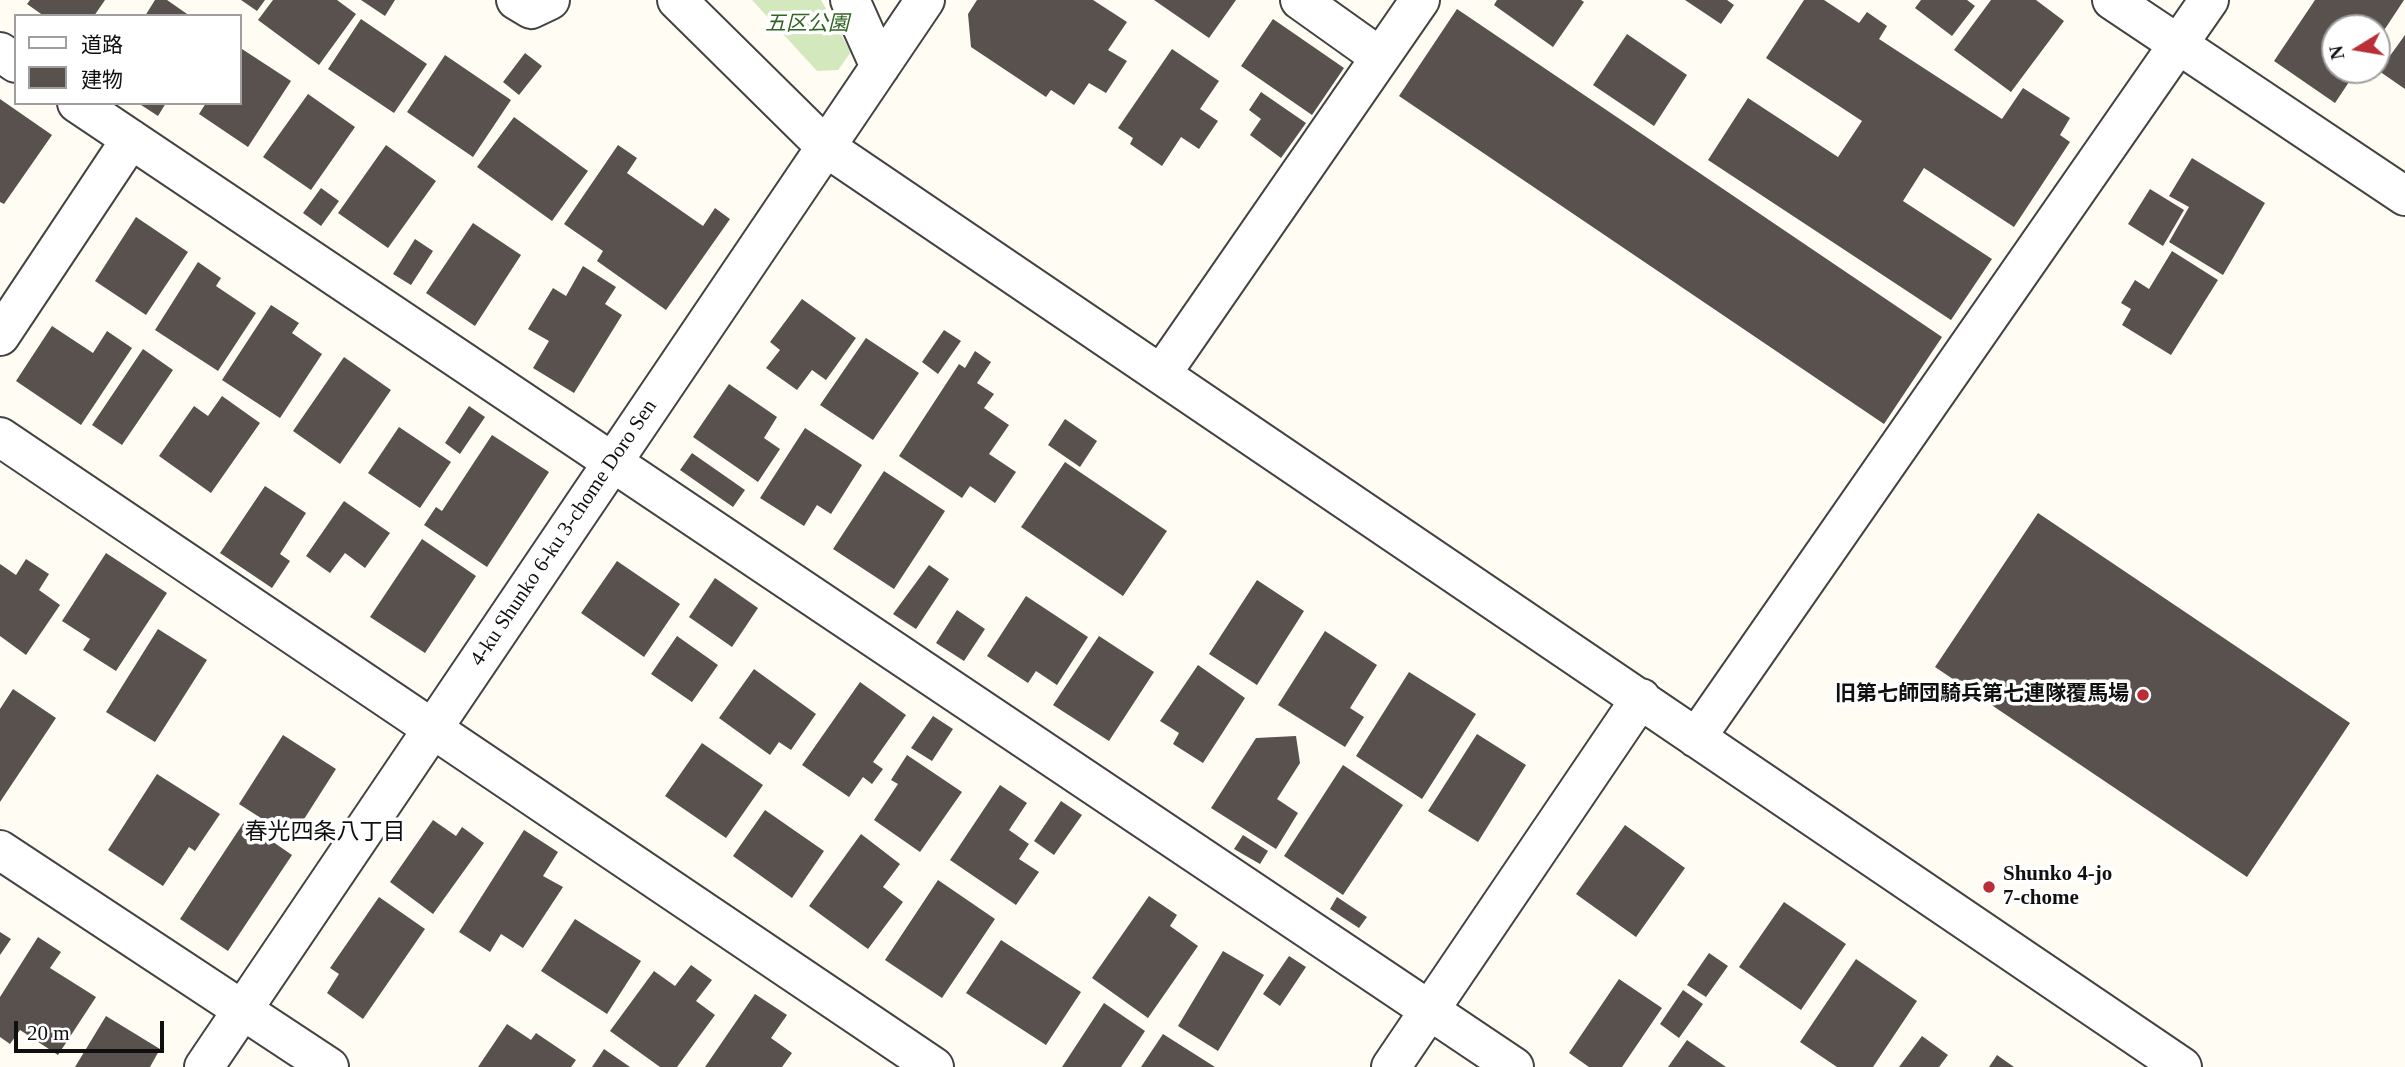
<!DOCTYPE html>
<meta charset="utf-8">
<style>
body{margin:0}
#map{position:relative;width:2405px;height:1067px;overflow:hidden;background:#fefcf3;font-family:"Times New Roman","Noto Sans JP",serif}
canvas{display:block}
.legend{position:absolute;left:14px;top:14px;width:228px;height:91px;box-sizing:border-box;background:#fff;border:2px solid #9f9f9f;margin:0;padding:9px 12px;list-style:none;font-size:21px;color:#101010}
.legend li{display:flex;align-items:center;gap:14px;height:35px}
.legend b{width:35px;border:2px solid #9f9f9f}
.north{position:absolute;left:2321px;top:14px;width:70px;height:70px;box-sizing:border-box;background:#fff;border:2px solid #9f9f9f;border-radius:50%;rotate:259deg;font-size:19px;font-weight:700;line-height:28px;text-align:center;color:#101010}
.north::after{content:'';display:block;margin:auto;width:24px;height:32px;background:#b92e37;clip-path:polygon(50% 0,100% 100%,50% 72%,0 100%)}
.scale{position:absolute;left:14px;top:1021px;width:150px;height:32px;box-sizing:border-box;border:4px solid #101010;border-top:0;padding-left:9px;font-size:21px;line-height:24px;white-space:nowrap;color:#101010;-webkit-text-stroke:5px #fff;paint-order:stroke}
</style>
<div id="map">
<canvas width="2405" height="1067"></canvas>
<ul class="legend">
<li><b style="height:9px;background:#fff"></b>道路</li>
<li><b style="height:19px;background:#58514d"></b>建物</li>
</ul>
<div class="north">N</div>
<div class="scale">20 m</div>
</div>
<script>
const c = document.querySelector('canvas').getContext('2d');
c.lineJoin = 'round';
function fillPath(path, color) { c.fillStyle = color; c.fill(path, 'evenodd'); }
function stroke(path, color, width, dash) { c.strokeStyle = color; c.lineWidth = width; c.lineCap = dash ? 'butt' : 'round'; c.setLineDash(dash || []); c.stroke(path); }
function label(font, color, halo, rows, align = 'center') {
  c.font = font + ' "Times New Roman","Noto Sans JP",serif'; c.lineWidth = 7; c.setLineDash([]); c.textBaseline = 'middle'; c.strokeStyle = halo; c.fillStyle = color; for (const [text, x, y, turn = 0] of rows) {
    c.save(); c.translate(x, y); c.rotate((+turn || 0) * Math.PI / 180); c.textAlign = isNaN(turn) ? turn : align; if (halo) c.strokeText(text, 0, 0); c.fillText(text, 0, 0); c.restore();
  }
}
const green = new Path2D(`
 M752,0h69l30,52 -13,18 -21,1z`);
const building = new Path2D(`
 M30,0h75l-11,16h-50l-17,-12z
 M155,0h12l23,16h-45z
 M241,0h24l-8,11z
 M273,0h64l19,14 -37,51 -61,-45z
 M361,0h34l-10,16z
 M977,0h116l34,22 -19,28 19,11 -21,32 -17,-10 -15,22 -23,-15 -5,7 -75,-50 -3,-33z
 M1154,0h82l-27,38z
 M1497,0h84l3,2 -31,45 -59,-42z
 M1685,0h42l7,5 -13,19z
 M1804,0h20l35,23 8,-11 20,14 -8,13 123,80 21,-31 47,30 -10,17 10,7 -56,85 -90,-59 -21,33 89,58 -41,61 -243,-160 40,-62 90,59 24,-36 -96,-63z
 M1921,0h46l8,6 -23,30 -37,-28z
 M1991,0h45l28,21 -53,71 -57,-42z
 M2315,0h89l-27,41v-13h-42v42h22l-22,33 -61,-42z
 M1457,9l485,328 -58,87 -485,-328z
 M361,19l66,45 -33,49 -66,-44z
 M1273,19l71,49 -32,47 -71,-49z
 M1627,34l60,41 -33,51 -61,-41z
 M2405,35v54l-26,-18z
 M242,49l49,32 -43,66 -49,-33 7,-11h34z
 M1172,49l47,32 -19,28 18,12 -19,28 -18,-12 -19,29 -32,-22 3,-6 -15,-10z
 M525,53l17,13 -23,29 -16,-13z
 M445,55l66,45 -38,57 -66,-45z
 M1261,92l45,31 -25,35 -31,-23 11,-16 -12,-9z
 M308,94l47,33 -44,63 -48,-33z
 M0,99l52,36 -48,69 -4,-2z
 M138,103h28l-8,13z
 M514,117l74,54 -36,50 -75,-54z
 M386,145l50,36 -48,67 -50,-35z
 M618,145l19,13 -10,15 76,53 12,-18 15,11 -64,91 -69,-49 6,-10 -39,-27z
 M2192,158l73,45 -42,72 -54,-33 20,-35 -20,-11z
 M321,188l18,13 -18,25 -18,-13z
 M2150,189l34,21 -21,36 -35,-22z
 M136,217l52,35 -42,63 -51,-34z
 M473,223l48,32 -46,71 -49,-33z
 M415,239l18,12 -22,34 -18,-11z
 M2172,251l46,29 -47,75 -49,-30 9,-16 -10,-6 14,-23 14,9z
 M198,262l23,16 -5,8 40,27 -38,58 -63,-41z
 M583,266l33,21 -11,17 17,11 -48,78 -41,-25 16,-27 -21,-12 25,-41 13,8z
 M802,299l54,39 -30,42 -14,-10 -15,20 -31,-22 14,-18 -10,-8z
 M271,305l28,18 -7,10 30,21 -42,64 -58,-38z
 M52,326l41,27 14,-22 25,17 -51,77 -65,-44z
 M944,330l17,11 -23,33 -16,-12z
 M866,338l53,35 -46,67 -53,-35z
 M143,349l30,21 -51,75 -30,-20z
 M975,351l16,11 -14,21 17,11 -10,14 25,17 -20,29 27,18 -21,31 -25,-17 -8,12 -63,-42 60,-92 6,4z
 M344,357l47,33 -51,74 -47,-33z
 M729,384l48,33 -13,21 16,11 -22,33 -65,-45z
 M222,396l38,27 -49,70 -52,-37 35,-50 14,10z
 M469,406l16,11 -25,37 -15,-11z
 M1065,419l32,22 -17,26 -32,-22z
 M399,427l52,35 -31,46 -52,-35z
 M805,428l57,37 -31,49 -14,-9 -13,21 -44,-28z
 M492,435l57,37 -62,95 -63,-42 12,-18 6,4z
 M692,453l53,37 -12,17 -53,-37z
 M1065,462l102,69 -44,65 -102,-69z
 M884,471l61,40 -51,78 -61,-40z
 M265,486l41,27 -26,41 10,7 -18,27 -52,-35z
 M344,501l46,32 -25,35 -20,-15 -15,20 -24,-17z
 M2038,513l312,210 -103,154 -312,-210z
 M422,539l54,37 -51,77 -55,-36z
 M106,553l61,40 -51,78 -33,-21 7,-11 -28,-18z
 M26,559l23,15 -10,16 21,15 -34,50 -26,-19v-72l16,11z
 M617,561l63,43 -36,53 -63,-44z
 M929,565l20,14 -33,50 -23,-15z
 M715,578l43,30 -26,39 -43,-30z
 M1257,580l47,31 -47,74 -48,-31z
 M1026,596l62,41 -31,48 -21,-14 -8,12 -41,-27z
 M957,610l28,19 -21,32 -28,-18z
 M158,629l49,31 -52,82 -49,-30z
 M1325,631l52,34 -27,43 14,9 -19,30 -67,-42z
 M677,636l41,29 -26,37 -41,-28z
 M1099,636l55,36 -45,69 -56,-36z
 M1198,665l47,33 -42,65 -30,-19 6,-11 -19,-12z
 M754,669l62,45 -25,36 -12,-8 -9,13 -51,-37z
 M1409,672l67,42 -54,85 -66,-43z
 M860,682l46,33 -33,47 10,7 -11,15 -9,-7 -14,20 -47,-32z
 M13,689l43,29 -56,84v-93z
 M933,716l20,13 -21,32 -21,-13z
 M1477,734l49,31 -48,77 -50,-31z
 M283,735l53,34 -44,69 -53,-34z
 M1296,736l4,27 -23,36 21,14 -22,36 -65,-41 45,-70z
 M702,743l61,42 -37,53 -61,-42z
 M907,755l55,37 -42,60 -46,-32 24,-36 -7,-4z
 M1343,765l60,40 -60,90 -59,-39z
 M157,774l63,40 -25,37 -6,-4 -26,39 -55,-36z
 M1000,785l27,18 -18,27 20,14 -10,15 20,13 -23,33 -66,-45z
 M1061,801l21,14 -28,40 -20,-14z
 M765,810l59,41 -32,47 -59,-42z
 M433,820l23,16 6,-9 22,16 -51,71 -43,-32z
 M244,822l48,33 -64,96 -48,-32z
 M1625,825l60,43 -49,69 -60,-43z
 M524,830l34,22 -15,24 20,11 -40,61 -22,-14 -11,18 -31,-20z
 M861,834l39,30 -17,23 20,15 -35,47 -59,-43z
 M1243,835l25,16 -8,13 -26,-15z
 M938,880l57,39 -53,79 -57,-38z
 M1149,896l28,19 -7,11 28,20 -50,72 -56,-40z
 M379,897l46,32 -62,90 -36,-26 12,-19 -9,-6z
 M1337,897l30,20 -8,11 -29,-19z
 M1784,902l62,42 -45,66 -62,-43z
 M575,919l66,42 -34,53 -66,-43z
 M0,932l11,7 -11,16z
 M38,937l23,15 -11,16 46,29 -38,58 -38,-25 -10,14 -10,-7v-40z
 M1001,940l80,52 -35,53 -80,-52z
 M1223,951l41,24 -46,76 -40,-25z
 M1709,953l19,13 -22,31 -19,-12z
 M1289,956l17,11 -26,39 -17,-12z
 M1856,959l61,42 -44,66h-36l-37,-25z
 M691,965l21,15 -16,21 19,14 -38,52h-17l-50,-36 44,-60 21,15z
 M1619,979l43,29 -40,59h-33l-20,-14z
 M1683,990l20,14 -24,34 -19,-14z
 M755,994l32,21 -16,23 21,15 -10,14h-77z
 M1104,1003l41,28 -24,36h-59z
 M106,1016l54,33 -10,18h-75z
 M507,1024l24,16 5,-7 40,27 -5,7h-93z
 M1163,1034l52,33h-74z
 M1922,1036l26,19 -9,12h-40z
 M1687,1040l39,27h-58z
 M604,1049l26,18h-38z
 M1997,1055l17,12h-25z`);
const minor = new Path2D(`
 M516,0l15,9 19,-9
 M677,0l150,148 1355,919
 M850,0l30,67
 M1300,0l80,57
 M2112,0l293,196
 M0,52l16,11
 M77,103l1437,964
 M0,336l131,-197
 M1162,373l258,-373
 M0,437l934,630
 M1696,738l513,-738
 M0,850l329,217
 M204,1067l721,-1067
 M1391,1067l250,-369`);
const markers = [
 [2143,695,7,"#b92e37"],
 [1989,887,7,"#b92e37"]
];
const parkNames = [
 ["五区公園",807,24]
];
const streetNames = [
 ["4-ku Shunko 6-ku 3-chome Doro Sen",564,533,-56]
];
const poiNames = [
 ["旧第七師団騎兵第七連隊覆馬場",2129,695],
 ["Shunko 4-jo",2003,875,"left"],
 ["7-chome",2003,899,"left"]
];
const neighbourhoodNames = [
 ["春光四条八丁目",325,833]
];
fillPath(green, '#d4e8be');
fillPath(building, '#58514d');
stroke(minor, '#434343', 42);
stroke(minor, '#fff', 38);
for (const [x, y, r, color] of markers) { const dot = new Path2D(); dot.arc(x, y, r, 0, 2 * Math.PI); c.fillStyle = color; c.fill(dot); stroke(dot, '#fff', 2.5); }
label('italic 21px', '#316523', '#fff', parkNames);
label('21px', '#101010', '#fff', streetNames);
label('bold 21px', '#101010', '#fff', poiNames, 'right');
label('23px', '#101010', '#fff', neighbourhoodNames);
</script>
